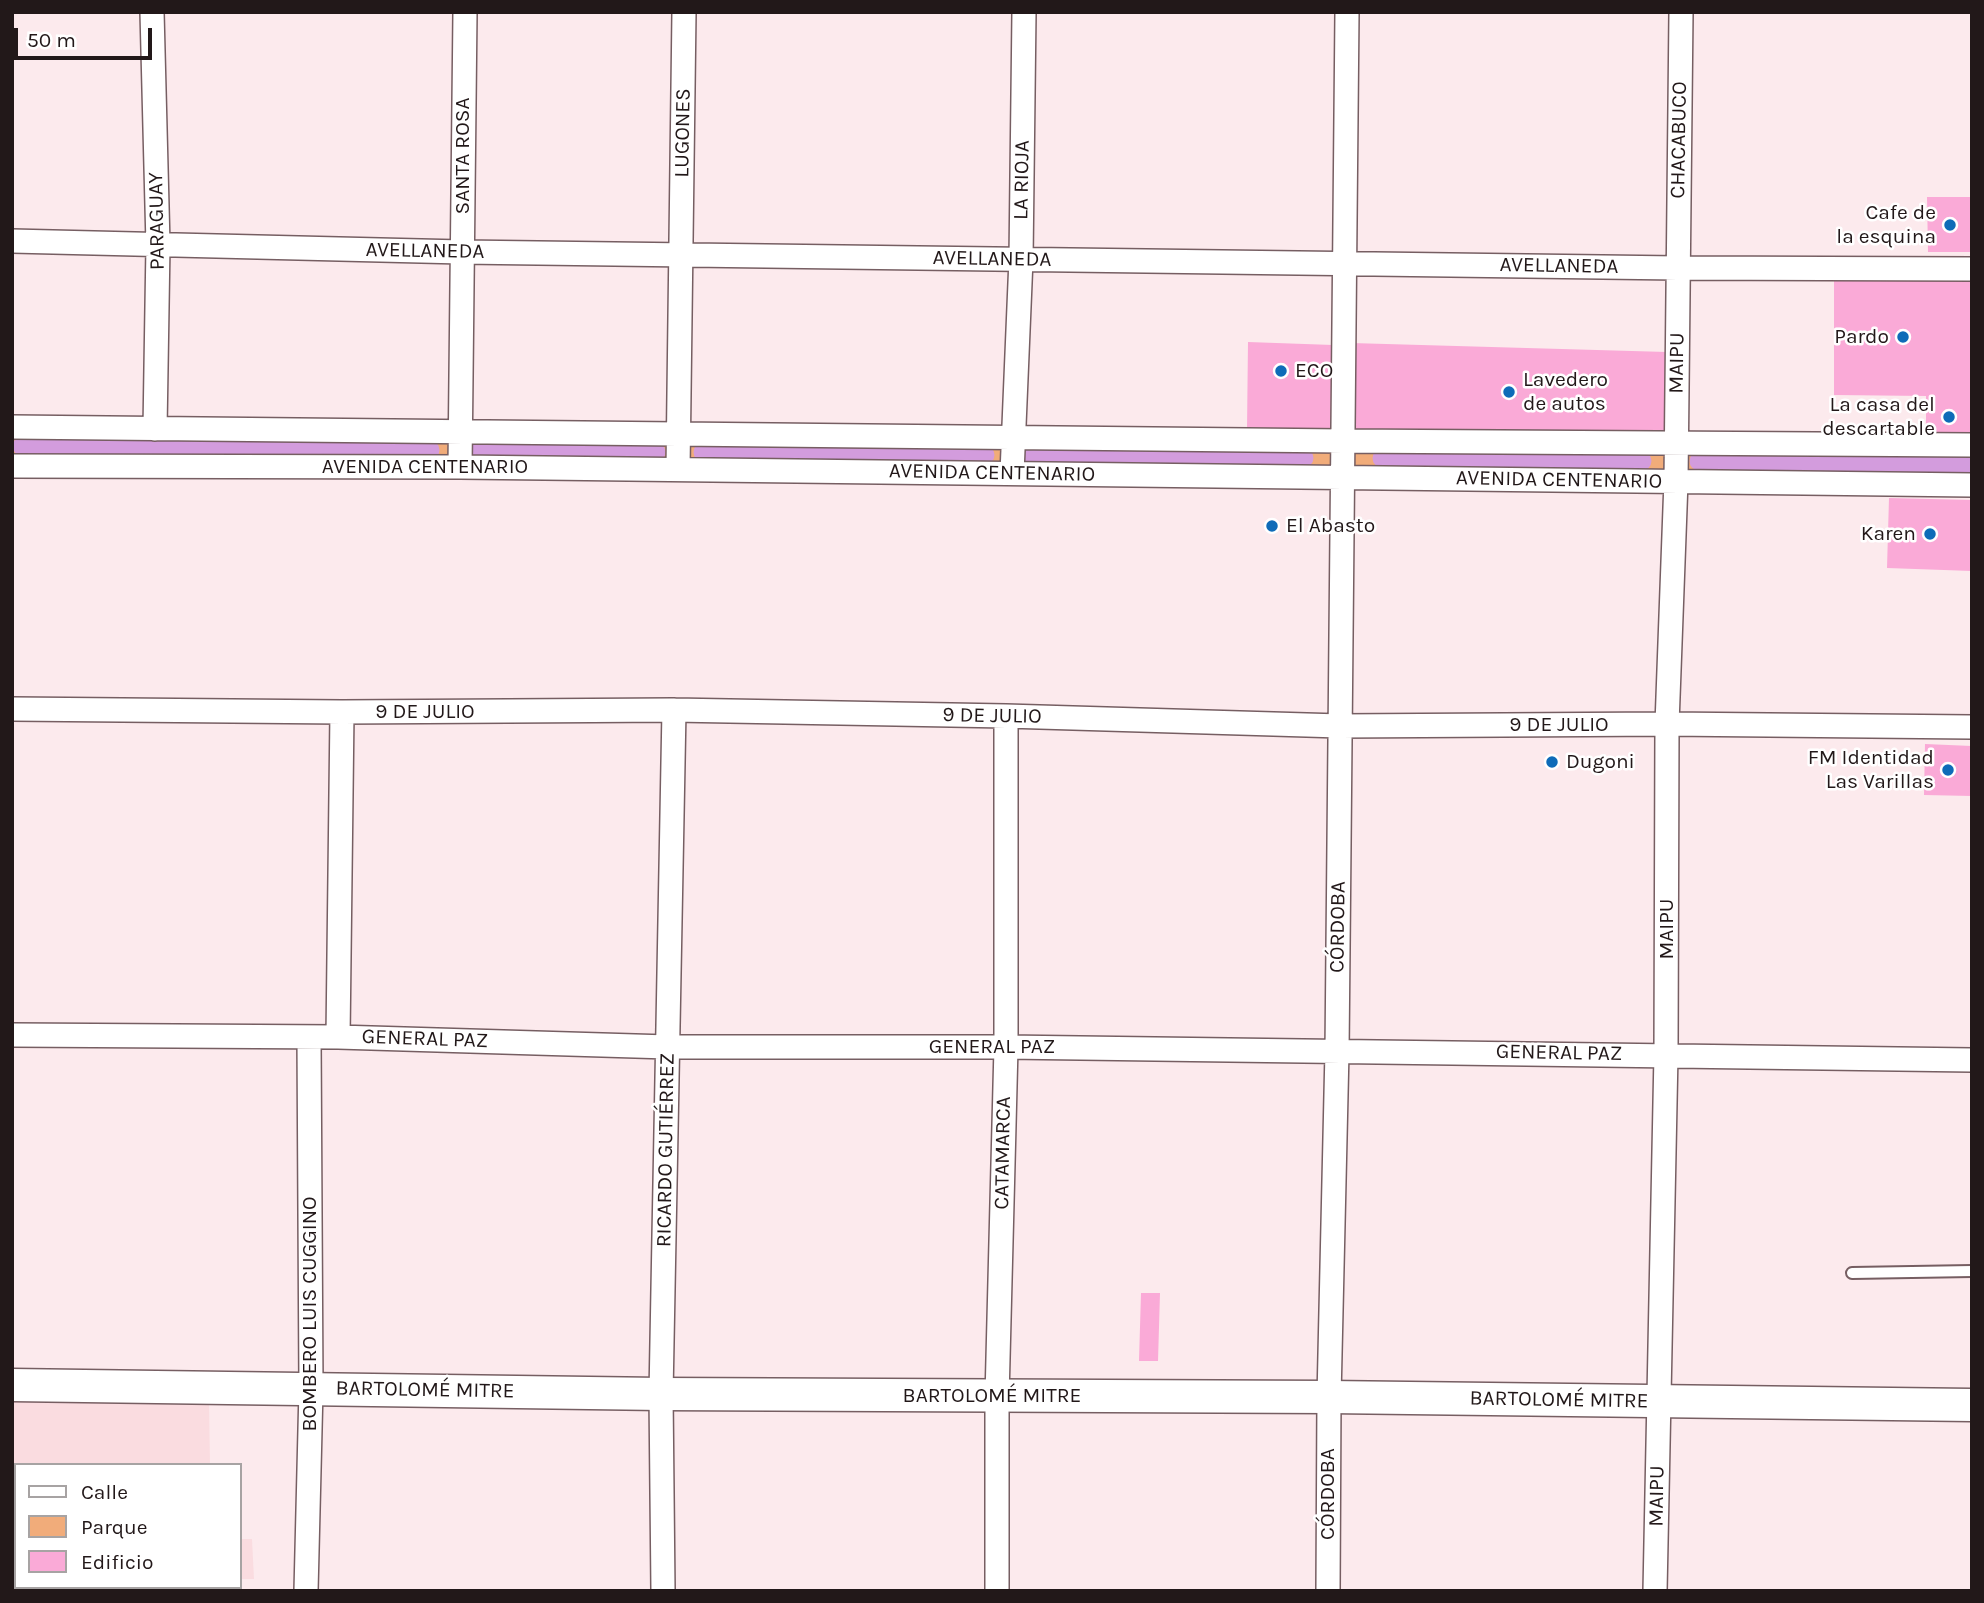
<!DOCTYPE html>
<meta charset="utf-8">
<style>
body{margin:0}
#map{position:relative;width:1984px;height:1603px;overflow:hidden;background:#fceaed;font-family:Karla,sans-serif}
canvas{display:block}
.frame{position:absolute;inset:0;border:14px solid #221819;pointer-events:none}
.legend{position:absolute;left:14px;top:1463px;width:228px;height:126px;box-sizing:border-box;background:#fff;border:2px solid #a7a3a3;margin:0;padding:9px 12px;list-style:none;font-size:21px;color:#221819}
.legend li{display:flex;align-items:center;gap:14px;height:35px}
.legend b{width:35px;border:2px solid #a7a3a3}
.scale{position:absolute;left:14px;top:28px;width:138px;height:32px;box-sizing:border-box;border:4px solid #221819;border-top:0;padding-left:9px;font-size:21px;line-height:24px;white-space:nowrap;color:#221819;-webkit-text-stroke:5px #fff;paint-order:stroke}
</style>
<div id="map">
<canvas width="1984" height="1603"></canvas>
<div class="frame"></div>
<ul class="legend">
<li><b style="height:9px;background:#fff"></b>Calle</li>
<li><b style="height:19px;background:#f1ac7a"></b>Parque</li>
<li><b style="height:19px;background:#faaad7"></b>Edificio</li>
</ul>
<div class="scale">50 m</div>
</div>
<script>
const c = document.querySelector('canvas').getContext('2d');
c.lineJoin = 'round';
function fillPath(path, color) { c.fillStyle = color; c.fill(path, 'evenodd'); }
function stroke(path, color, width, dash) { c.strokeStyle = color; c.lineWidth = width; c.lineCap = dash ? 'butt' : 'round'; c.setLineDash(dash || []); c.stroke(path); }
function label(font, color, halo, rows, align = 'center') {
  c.font = font + ' Karla,sans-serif'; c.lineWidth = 5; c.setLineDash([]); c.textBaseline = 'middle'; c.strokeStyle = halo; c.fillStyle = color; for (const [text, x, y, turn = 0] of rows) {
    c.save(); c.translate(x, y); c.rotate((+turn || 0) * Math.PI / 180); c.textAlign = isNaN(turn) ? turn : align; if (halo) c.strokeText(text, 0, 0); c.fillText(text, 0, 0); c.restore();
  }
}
const built = new Path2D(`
 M12,1396l197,6 1,63h-194v122h81v4h-85z
 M240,1539h12l2,40h-14z`);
const green = new Path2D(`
 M12,431l1960,19v30l-1960,-23z`);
const canal = new Path2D(`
 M22,446l408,4
 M476,451l180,1
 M703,452l282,3
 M1030,455l274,3
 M1382,458l260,3
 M1699,461l273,2`);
const building = new Path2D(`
 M1927,197h45v55h-44z
 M1834,276l138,3v159l-46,-1v-41l-92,-1z
 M1248,342l85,3 -2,87 -84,-3z
 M1351,343l316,9 -1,83 -315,-4z
 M1889,498l83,2v71l-85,-3z
 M1925,744l47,2v50l-48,-1z
 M1141,1293h19l-2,68h-19z`);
const lane = new Path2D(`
 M1852,1273l120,-2`);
const street = new Path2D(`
 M152,12l6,233 -3,184
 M12,241l450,11 1216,16 294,1
 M12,427l1331,14 629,4
 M12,466l448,1 1512,18
 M460,467l5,-455
 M678,469l6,-457
 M1012,473l9,-214 3,-247
 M12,709l330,3 332,-2 332,6 334,10 327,-2 305,3
 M12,1035l326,2 330,10h338l966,13
 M338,1037l4,-325
 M306,1591l5,-202 -2,-352
 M663,1591l-2,-197 13,-684
 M997,1591v-194l9,-350v-331
 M1328,1591l1,-194 8,-346 10,-1039
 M1655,1591l11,-537 1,-330 9,-243 5,-469`);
const secondary = new Path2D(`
 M12,1385l649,9 668,3 643,8`);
const markers = [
 [1950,225,7,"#0e6bb8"],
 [1903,337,7,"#0e6bb8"],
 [1281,371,7,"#0e6bb8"],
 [1509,392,7,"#0e6bb8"],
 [1949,417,7,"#0e6bb8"],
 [1272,526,7,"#0e6bb8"],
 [1930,534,7,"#0e6bb8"],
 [1552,762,7,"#0e6bb8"],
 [1948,770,7,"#0e6bb8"]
];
const streetNames = [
 ["LUGONES",683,133,-89],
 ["CHACABUCO",1679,140,-89],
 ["SANTA ROSA",463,156,-90],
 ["LA RIOJA",1022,180,-89],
 ["PARAGUAY",157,221,-91],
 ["AVELLANEDA",425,251,1],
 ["AVELLANEDA",992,259,1],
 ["AVELLANEDA",1559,266,1],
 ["MAIPU",1677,363,-89],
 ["AVENIDA CENTENARIO",425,467],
 ["AVENIDA CENTENARIO",992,473,1],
 ["AVENIDA CENTENARIO",1559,480,1],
 ["9 DE JULIO",425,712],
 ["9 DE JULIO",992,716,1],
 ["9 DE JULIO",1559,725],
 ["CÓRDOBA",1338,927,-89],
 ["MAIPU",1667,929,-90],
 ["GENERAL PAZ",425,1039,2],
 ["GENERAL PAZ",992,1047],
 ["GENERAL PAZ",1559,1053,1],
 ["RICARDO GUTIÉRREZ",666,1150,-89],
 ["CATAMARCA",1003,1153,-89],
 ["BOMBERO LUIS CUGGINO",310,1314,-90],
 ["BARTOLOMÉ MITRE",425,1390,1],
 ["BARTOLOMÉ MITRE",992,1396],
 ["BARTOLOMÉ MITRE",1559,1400,1],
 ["CÓRDOBA",1328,1494,-90],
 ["MAIPU",1657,1496,-89]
];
const poiNames = [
 ["Cafe de",1936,213],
 ["la esquina",1936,237],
 ["Pardo",1889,337],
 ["ECO",1295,371,"left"],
 ["Lavedero",1523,380,"left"],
 ["de autos",1523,404,"left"],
 ["La casa del",1935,405],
 ["descartable",1935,429],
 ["El Abasto",1286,526,"left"],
 ["Karen",1916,534],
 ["FM Identidad",1934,758],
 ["Las Varillas",1934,782],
 ["Dugoni",1566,762,"left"]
];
fillPath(built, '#fadce0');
fillPath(green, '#f1ac7a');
stroke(canal, '#d39cdd', 19);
fillPath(building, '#faaad7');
stroke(lane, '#765e62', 14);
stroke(street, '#765e62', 26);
stroke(secondary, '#765e62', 35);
stroke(lane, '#fff', 10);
stroke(street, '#fff', 23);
stroke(secondary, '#fff', 32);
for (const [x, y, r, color] of markers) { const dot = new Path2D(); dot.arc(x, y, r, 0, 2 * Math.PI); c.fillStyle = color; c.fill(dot); stroke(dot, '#fff', 2.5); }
label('21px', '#221819', '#fff', streetNames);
label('21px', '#221819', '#fff', poiNames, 'right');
</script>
